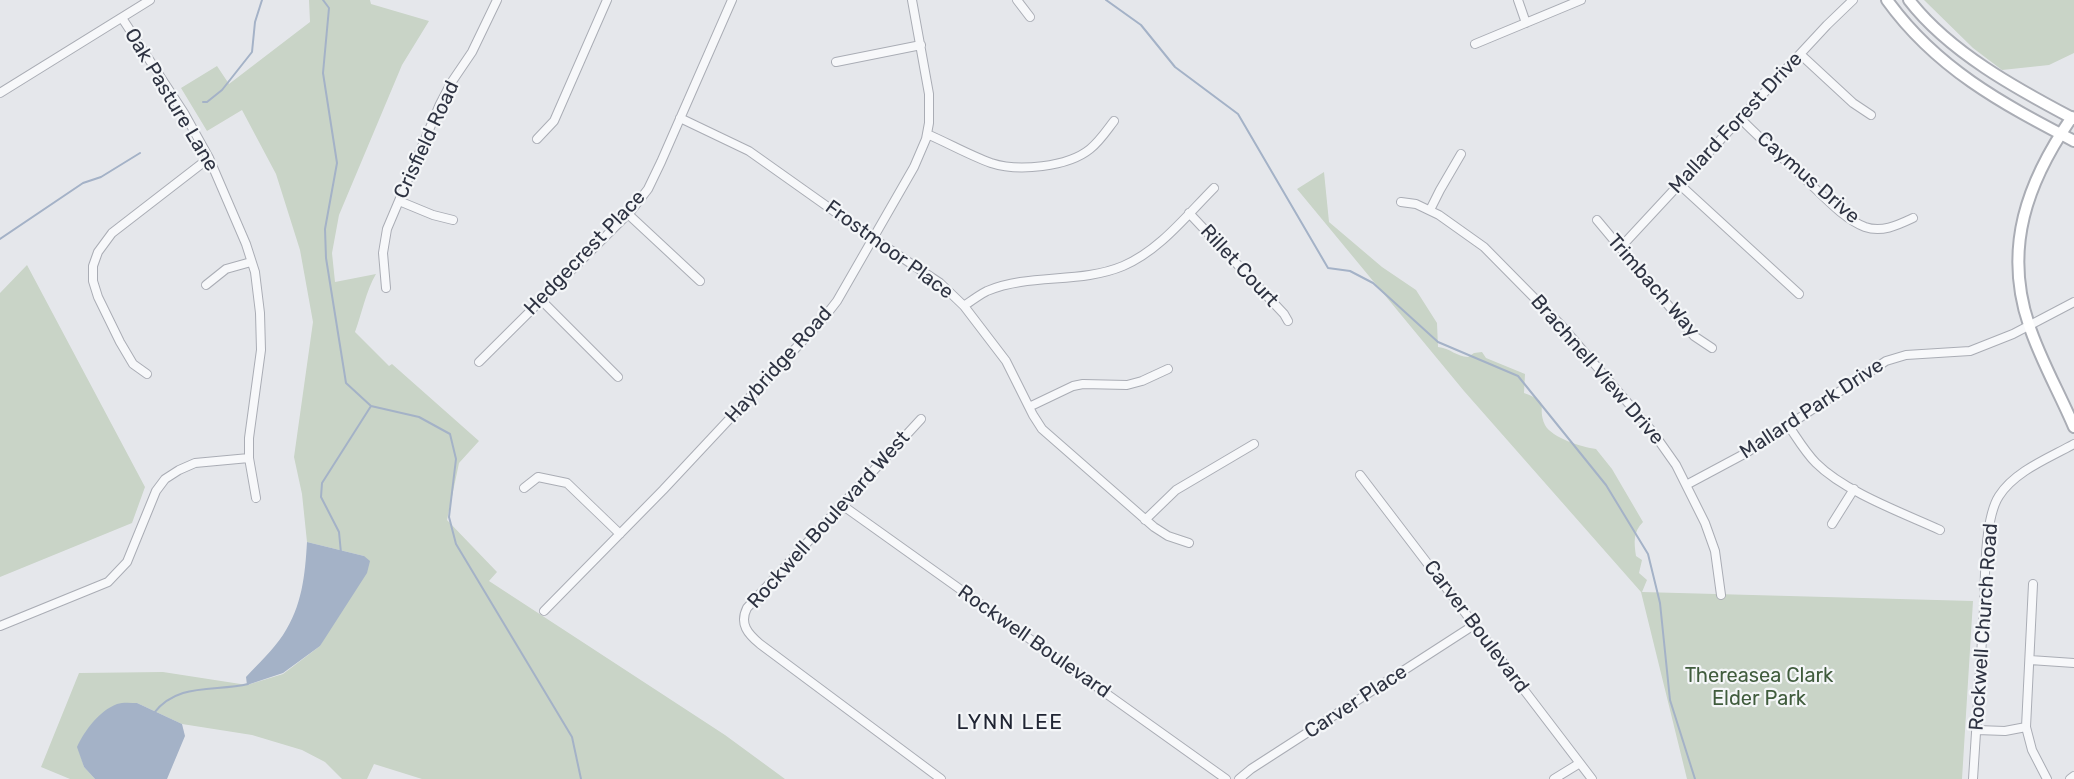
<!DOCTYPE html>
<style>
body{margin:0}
canvas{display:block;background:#e5e7eb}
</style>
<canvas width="2074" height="779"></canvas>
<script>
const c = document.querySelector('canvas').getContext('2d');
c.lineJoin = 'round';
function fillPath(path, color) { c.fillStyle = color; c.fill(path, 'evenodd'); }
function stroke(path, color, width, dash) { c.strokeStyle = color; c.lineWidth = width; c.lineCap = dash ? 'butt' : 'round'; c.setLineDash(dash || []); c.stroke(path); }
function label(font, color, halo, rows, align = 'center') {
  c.font = font + ' Rubik,sans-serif'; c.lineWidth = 4.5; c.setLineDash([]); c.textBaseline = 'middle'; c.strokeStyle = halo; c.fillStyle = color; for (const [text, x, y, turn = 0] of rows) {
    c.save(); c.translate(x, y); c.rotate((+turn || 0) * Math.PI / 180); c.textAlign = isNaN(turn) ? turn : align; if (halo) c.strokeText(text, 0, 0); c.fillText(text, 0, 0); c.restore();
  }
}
const green = new Path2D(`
 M309,0h61l1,4 58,17 -27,44 -63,150 -7,38 3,29 41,-8c-10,17 -14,39 -21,58l34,34 3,-2 87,77 -20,22 -12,57 50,52 -8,9 236,154 60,44h-363l-48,-15 -7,15h-25l-17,-17 -23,-12 -50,-15 -70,-11 -45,-21c-32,10 -44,12 -59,44l6,20 11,12h-25l-29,-12 38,-94 84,-1 84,13 36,-11 37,-28 44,-90 -57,-14 -5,-48 -8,-37 19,-135 -13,-72 -24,-76 -34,-64 -35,21 -26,-43 36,-22 12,18 81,-62z
 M1924,0h150v53l-25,12 -47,5 -29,-22z
 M1324,172l5,50 53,45 34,23 21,33 1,24c12,1 19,10 30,10l6,-4 8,-1 4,6 39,16 -1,19c28,10 12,12 21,32 7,13 37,22 51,24l16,20 31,53c-10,10 -9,20 -7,34l6,4 -3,13 8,7 -5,12 331,9 -11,178h-275l-46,-187 -177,-201 -167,-202z
 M27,265l118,222 -13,36 -132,54v-284z`);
const water = new Path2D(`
 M307,542l57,14 6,5 -3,12 -47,73 -37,27 -36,12 -1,-8c12,-13 27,-27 37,-42 19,-29 22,-59 24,-93z
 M137,703l45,21 3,12 -18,43h-72l-11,-12 -7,-20c8,-17 22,-36 40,-43 6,-2 14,-1 20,-1z`);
const stream = new Path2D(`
 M323,0l6,8 -6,65 14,90 -12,66 1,29 20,125 25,23 48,11 31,17 6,25 -7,58 7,27 116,193 9,42
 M1106,0l35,25 34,42 63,47 90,154 22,3 23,12 65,59 80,34 88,109 42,69 12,49 10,97 25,79
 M203,102h4l15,-12 30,-38 3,-30 7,-22
 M0,239l83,-56 18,-6 39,-24
 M341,553l-2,-21 -18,-35 1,-14 49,-77
 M154,713c24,-31 61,-21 94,-29`);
const minor = new Path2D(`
 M1017,0l13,17
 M1518,0l8,23
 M122,18l62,95 25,45 37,86 9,28 5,41 1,37 -12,88v20l7,40
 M1475,44l106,-44
 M1800,54l53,49 18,12
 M836,62l85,-17
 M0,93l150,-93
 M680,118l69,33 110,78 81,54 24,23 42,55 27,54 9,14 112,98 14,9 21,7
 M1740,118c20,21 43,40 64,60 18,16 38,40 61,49 17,6 33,-2 48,-9
 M927,134c21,9 42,21 64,29 27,9 77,4 99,-14 10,-8 17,-19 24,-28
 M537,139l17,-18 53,-121
 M1679,184l120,110
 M399,201l34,14 20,5
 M1401,202l15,2 23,11 45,32 77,78 91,106 24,34 29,58 10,28 6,44
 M1430,210l10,-20 21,-36
 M1189,213l95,101 4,7
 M628,214l72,67
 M1597,220l97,116 18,12
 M1620,248l207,-223 26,-25
 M206,285l20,-16 25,-7
 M386,288l-3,-35 4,-24 53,-125 11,-21 21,-31 25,-52
 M541,300l77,77
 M964,306c7,-5 15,-11 23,-15 43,-18 93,-7 136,-25 36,-15 64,-51 91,-78
 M479,362l152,-151 17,-22 13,-27 71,-162
 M147,374l-14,-10 -13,-22 -22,-45 -5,-16v-15l5,-14 14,-19 97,-75
 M1029,407l44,-21 10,-2 44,1 15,-4 26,-12
 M921,419l-174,189c-8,16 1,26 13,36l181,135
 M1788,425c9,13 17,27 28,38 29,29 87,50 124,67
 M1360,475l232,304
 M1688,484l58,-31 140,-92 20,-6 64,-4 43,-17 61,-32
 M524,488l14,-11 29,6 53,51
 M842,505l384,274
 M1145,520l31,-30 78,-46
 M1832,524l22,-35
 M2033,584l-7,143 6,23 15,29
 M544,611l119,-121 160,-171 14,-18 77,-134 12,-28 3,-16v-29l-17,-94
 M0,626l108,-44 19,-20 29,-71 9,-12 14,-9 16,-7 54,-5
 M2030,660l44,3
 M1977,730l28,1 21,-4
 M1239,779l12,-10 223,-144
 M1554,779l26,-16
 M1973,779c4,-57 7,-113 11,-170 1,-29 0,-90 15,-113 16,-25 50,-38 75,-52
 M2070,779l4,-3`);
const secondary = new Path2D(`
 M1887,0c49,68 114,103 187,141
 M1909,0c40,52 108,89 165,119
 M2072,117c-45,65 -69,131 -43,208 11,34 31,69 45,102`);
const streetNames = [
 ["Oak Pasture Lane",171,100,59],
 ["Mallard Forest Drive",1736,123,-47],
 ["Crisfield Road",427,140,-65],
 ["Caymus Drive",1808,178,41],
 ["Frostmoor Place",889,250,36],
 ["Hedgecrest Place",585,253,-46],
 ["Rillet Court",1239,266,47],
 ["Trimbach Way",1653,286,49],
 ["Haybridge Road",779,365,-48],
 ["Brachnell View Drive",1597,370,49],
 ["Mallard Park Drive",1812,409,-33],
 ["Rockwell Boulevard West",829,520,-48],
 ["Carver Boulevard",1476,627,53],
 ["Rockwell Church Road",1984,627,-86],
 ["Rockwell Boulevard",1034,642,35],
 ["Carver Place",1356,702,-33]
];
const parkNames = [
 ["Thereasea Clark",1759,676],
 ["Elder Park",1759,699]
];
const neighbourhoodNames = [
 ["LYNN LEE",1010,723]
];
fillPath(green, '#c9d4c7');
fillPath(water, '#a4b2c7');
stroke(stream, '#a4b2c7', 2);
stroke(minor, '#aaadb5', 10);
stroke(secondary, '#aaadb5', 14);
stroke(minor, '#f7f8fa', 8);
stroke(secondary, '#fff', 10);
label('20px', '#2e3342', '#f4f6f8', streetNames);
label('20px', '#405c3d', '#f4f6f8', parkNames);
c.letterSpacing = '1.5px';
label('21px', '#202533', '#f4f6f8', neighbourhoodNames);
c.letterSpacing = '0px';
</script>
